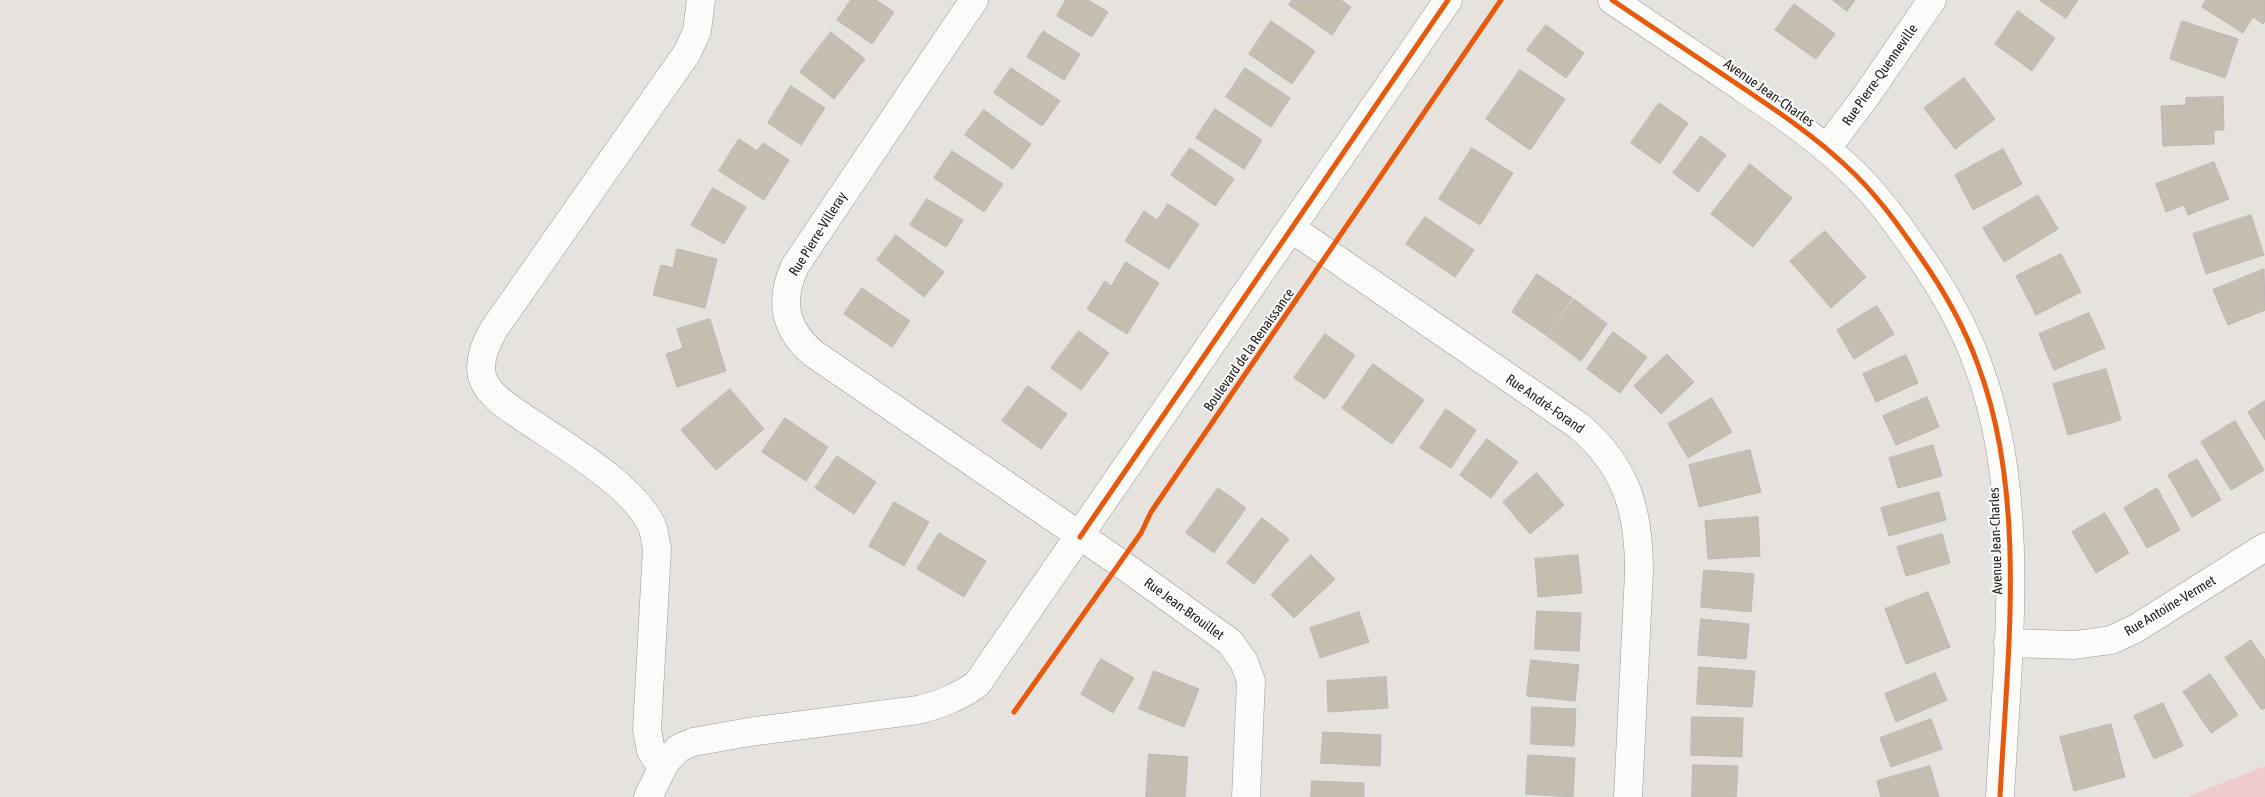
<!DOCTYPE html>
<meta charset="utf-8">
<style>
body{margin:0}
canvas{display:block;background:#e6e2de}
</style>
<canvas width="2265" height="797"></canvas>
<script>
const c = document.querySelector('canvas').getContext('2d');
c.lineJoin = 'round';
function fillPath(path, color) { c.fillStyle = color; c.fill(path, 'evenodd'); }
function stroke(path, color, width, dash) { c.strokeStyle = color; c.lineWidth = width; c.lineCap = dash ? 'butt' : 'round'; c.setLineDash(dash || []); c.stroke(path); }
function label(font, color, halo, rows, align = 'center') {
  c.font = font + ' "Asap Condensed",sans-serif'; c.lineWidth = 4; c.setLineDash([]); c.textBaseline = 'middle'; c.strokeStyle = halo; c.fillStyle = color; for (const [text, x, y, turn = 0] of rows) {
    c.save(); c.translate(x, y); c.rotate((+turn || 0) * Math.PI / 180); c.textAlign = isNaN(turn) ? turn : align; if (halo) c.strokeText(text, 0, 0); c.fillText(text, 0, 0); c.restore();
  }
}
const green = new Path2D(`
 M2265,766v31h-76v-1z`);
const building = new Path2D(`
 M851,0h25l18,12 -22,32 -35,-24z
 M1066,0h22l20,12 -16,25 -35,-21z
 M1292,0h49l10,7 -19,28 -43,-30z
 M1833,0h22l-8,11z
 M2040,0h38l-12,18z
 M2206,0h59v21l-2,3 -10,-7 -10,16 -41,-26z
 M1794,4l41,30 -19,25 -41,-29z
 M2018,11l37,27 -23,33 -37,-27z
 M1271,21l44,30 -23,33 -43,-30z
 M2182,21l56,18 -13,39 -55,-19z
 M1546,25l38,28 -18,25 -39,-28z
 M1043,31l37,23 -16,26 -37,-23z
 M831,32l34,27 -31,40 -34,-27z
 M1011,68l49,33 -18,25 -48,-33z
 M1245,68l45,30 -19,29 -45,-30z
 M1520,70l45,29 -35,51 -44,-31z
 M1964,78l31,41 -40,30 -31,-41z
 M791,86l34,22 -24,37 -33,-22z
 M2223,97l1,33h-10v14l-51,2 -2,-40 25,-1v-7z
 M1659,103l29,20 -28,41 -29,-21z
 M1215,109l47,31 -18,29 -48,-31z
 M984,110l47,34 -18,25 -48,-34z
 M1701,136l25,19 -28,37 -25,-19z
 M739,139l18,12 6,-8 26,17 -25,40 -45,-29z
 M1190,148l44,31 -19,27 -44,-31z
 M1472,148l41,25 -33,52 -41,-26z
 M2003,149l19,35 -49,26 -18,-35z
 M952,151l51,33 -19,28 -50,-34z
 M2214,162l15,37 -41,16 -4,-10 -18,7 -10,-28z
 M1750,164l42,34 -39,49 -42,-33z
 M713,188l33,19 -22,37 -33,-19z
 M2038,195l20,34 -54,33 -21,-34z
 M927,199l36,21 -17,27 -36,-22z
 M1168,204l31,20 -30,45 -44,-28 19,-30 13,9z
 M2251,215l13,40 -58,19 -13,-40z
 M1425,217l49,33 -19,27 -49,-33z
 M1825,231l41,46 -35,31 -41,-47z
 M896,235l48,37 -20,25 -47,-37z
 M677,249l40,10 -12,49 -52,-13 8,-30 12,3z
 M2061,254l20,38 -45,23 -20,-39z
 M1126,262l33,21 -32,51 -40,-25 18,-28 6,5z
 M2264,269l1,41 -37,15 -15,-35z
 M1537,274l35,24 -26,37 -34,-23z
 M862,288l48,33 -18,26 -48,-33z
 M1574,299l33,25 -26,37 -34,-25z
 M1877,306l17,28 -40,25 -17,-29z
 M2089,313l16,35 -51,22 -15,-36z
 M710,319l16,52 -49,16 -11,-33 17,-6 -6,-19z
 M1079,331l30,22 -28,37 -30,-22z
 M1613,332l34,25 -27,36 -33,-24z
 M1325,334l30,21 -30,44 -31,-21z
 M1667,354l27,28 -33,32 -27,-28z
 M1906,355l12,28 -42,19 -13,-28z
 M1373,364l51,36 -32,44 -50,-36z
 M2106,369l15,51 -53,15 -15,-51z
 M1028,386l39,28 -26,35 -39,-28z
 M730,389l34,40 -48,41 -35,-40z
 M1927,397l12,30 -43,18 -13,-29z
 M1712,398l20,34 -44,26 -20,-34z
 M2265,401v39l-17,-28z
 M1446,409l30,21 -25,38 -31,-20z
 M785,418l43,29 -22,34 -44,-29z
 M2235,421l29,49 -33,20 -30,-48z
 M1487,439l31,23 -27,36 -31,-23z
 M1933,445l9,31 -44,12 -9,-30z
 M1750,450l11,42 -62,15 -10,-42z
 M837,456l39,26 -22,32 -39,-26z
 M2197,459l24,41 -29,17 -24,-42z
 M1537,473l27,32 -34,29 -27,-32z
 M1218,488l28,20 -32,45 -28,-20z
 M2157,488l23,42 -33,18 -23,-40z
 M1939,492l7,28 -57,16 -8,-28z
 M894,502l35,20 -25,44 -35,-20z
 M2105,513l24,40 -33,20 -24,-41z
 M1758,517l2,39 -52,3 -3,-38z
 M1262,518l27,21 -35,45 -27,-21z
 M939,533l47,28 -22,36 -47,-28z
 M1942,534l8,29 -44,13 -9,-29z
 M1311,555l24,24 -41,39 -23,-23z
 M1578,555l4,38 -44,4 -3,-38z
 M1704,570l50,4 -3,38 -50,-5z
 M1928,592l22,55 -44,17 -21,-55z
 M1537,611l44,2 -2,38 -44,-2z
 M1359,612l10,30 -49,16 -10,-30z
 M1701,619l48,5 -3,35 -48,-4z
 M2251,640l14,20v48l-3,2 -37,-52z
 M1101,659l33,19 -21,35 -32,-19z
 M1531,660l48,5 -4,36 -48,-5z
 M1699,667l56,4 -3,36 -55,-3z
 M1154,671l45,18 -15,38 -45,-18z
 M1935,673l12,27 -51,22 -11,-28z
 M2210,674l28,41 -27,18 -28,-41z
 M1386,677l2,31 -60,4 -1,-31z
 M2163,703l20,43 -29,13 -20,-43z
 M1532,707l44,2 -2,37 -43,-2z
 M1692,717l51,1 -1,39 -51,-2z
 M1931,719l11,30 -51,18 -11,-29z
 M2111,724l14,53 -51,14 -14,-54z
 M1323,732l58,3 -1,31 -59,-3z
 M1149,754l39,3 -3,40h-39z
 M1528,755l47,3 -2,39 -47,-3z
 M1693,765l45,1 -2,31h-44z
 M1930,766l9,31h-58l-4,-16z
 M1312,781l52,2v14h-53z`);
const minor = new Path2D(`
 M974,0l-179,266c-16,35 -11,63 19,88l306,209 110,79 14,20 7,19 -5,116
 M1612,0c42,28 83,56 125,84 37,25 75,50 108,81 29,26 52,58 74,90 24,34 45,71 59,110 50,133 29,293 22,432
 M1826,149l40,-53 66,-96
 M1291,228l288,198c48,41 60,85 60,146l-11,225
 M2008,643l67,2 36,-5 24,-11 130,-82
 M662,767l-11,-16 -4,-21 10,-182c-2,-6 -2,-13 -4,-19 -15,-42 -93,-86 -129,-111 -14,-10 -34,-21 -41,-39 -6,-17 3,-36 11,-50l193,-276 10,-22 4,-31
 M648,797l18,-36 13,-13 14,-6 56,-10 169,-22c23,-6 39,-12 59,-26l471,-684`);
const cycleway = new Path2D(`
 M1612,0c42,28 83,56 125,84 37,25 75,50 108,81 29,26 52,58 74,90 24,34 45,71 59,110 50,133 29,293 22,432
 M1080,537l368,-537
 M1014,712l127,-179 10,-21 350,-512`);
const streetNames = [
 ["Rue Pierre-Quenneville",1880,75,-55],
 ["Avenue Jean-Charles",1769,93,35],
 ["Rue Pierre-Villeray",818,234,-58],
 ["Boulevard de la Renaissance",1249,350,-55],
 ["Rue André-Forand",1545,404,35],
 ["Avenue Jean-Charles",1996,541,-92],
 ["Rue Antoine-Vermet",2170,606,-31],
 ["Rue Jean-Brouillet",1184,609,36]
];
fillPath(green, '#efcbce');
fillPath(building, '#c5bdaf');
stroke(building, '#bab7b4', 1);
stroke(minor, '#9b9895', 29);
stroke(minor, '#fbfbfa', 28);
stroke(cycleway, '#e8590c', 5);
label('14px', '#1d1a18', '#fff', streetNames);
</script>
